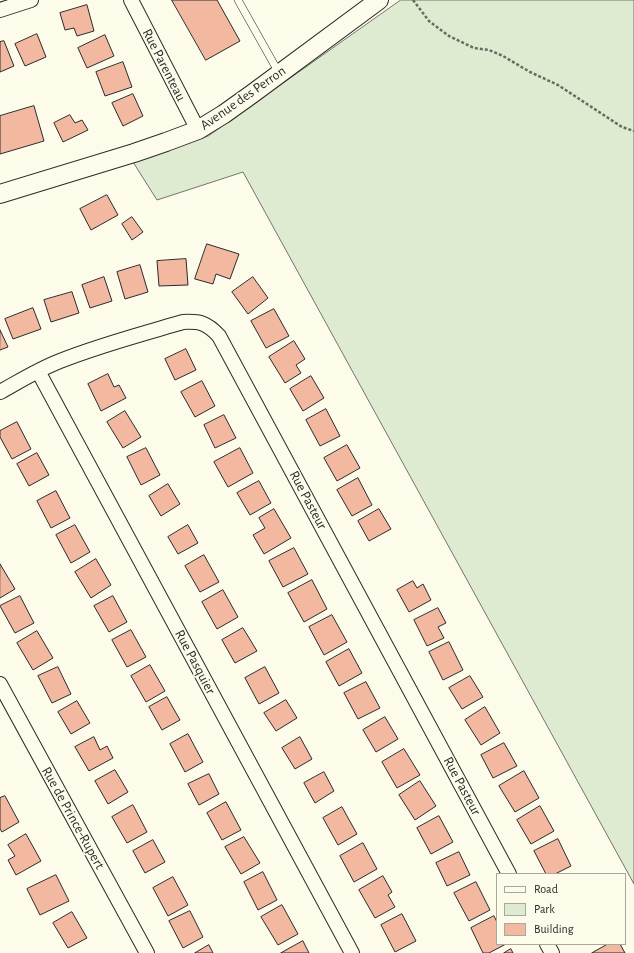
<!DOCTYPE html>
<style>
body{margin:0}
#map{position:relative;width:634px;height:953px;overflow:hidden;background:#fdfbea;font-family:"Alegreya Sans",sans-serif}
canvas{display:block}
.legend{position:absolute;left:496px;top:873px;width:130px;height:72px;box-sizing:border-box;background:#fdfbea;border:1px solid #a9a89e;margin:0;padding:5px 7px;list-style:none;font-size:12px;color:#2b2b2b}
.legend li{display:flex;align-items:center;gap:8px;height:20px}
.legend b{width:20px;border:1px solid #a9a89e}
</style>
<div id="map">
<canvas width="634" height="953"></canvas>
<ul class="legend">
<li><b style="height:5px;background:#fdfbea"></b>Road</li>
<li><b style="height:11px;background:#deebd1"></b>Park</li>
<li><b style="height:11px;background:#f2b8a0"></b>Building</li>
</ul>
</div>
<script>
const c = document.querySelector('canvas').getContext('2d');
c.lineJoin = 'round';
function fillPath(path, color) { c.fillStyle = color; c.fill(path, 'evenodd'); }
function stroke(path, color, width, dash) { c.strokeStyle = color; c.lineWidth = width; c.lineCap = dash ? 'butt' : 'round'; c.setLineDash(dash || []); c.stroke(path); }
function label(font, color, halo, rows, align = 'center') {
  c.font = font + ' "Alegreya Sans",sans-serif'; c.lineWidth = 3; c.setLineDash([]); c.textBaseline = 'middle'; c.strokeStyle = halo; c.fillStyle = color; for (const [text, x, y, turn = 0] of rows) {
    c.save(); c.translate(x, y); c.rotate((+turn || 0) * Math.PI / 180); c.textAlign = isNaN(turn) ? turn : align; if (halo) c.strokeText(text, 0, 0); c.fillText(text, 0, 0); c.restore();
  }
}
const green = new Path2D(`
 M401,0h233v884l-391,-712 -86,28 -24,-38 75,-26z`);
const building = new Path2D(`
 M172,0h45l23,41 -34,19z
 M87,5l7,26 -17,5 -3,-8 -9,2 -5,-17z
 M37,34l9,23 -21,9 -10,-22z
 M105,35l9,21 -27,12 -9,-20z
 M4,41l10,25 -14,6v-30z
 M123,62l9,25 -27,9 -9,-24z
 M133,94l10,22 -20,10 -11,-23z
 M34,106l10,35 -44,13v-38z
 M70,115l5,8 7,-3 6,10 -25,12 -9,-19z
 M107,195l11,20 -27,15 -11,-21z
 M132,217l11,15 -11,8 -10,-16z
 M207,244l32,10 -9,25 -14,-5 -3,10 -18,-5z
 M186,259l2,26 -29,1 -2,-25z
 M140,265l8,27 -23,7 -8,-27z
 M104,277l8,24 -22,7 -8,-23z
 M253,277l15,21 -20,16 -16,-22z
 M72,292l7,21 -28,9 -7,-22z
 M33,308l8,21 -28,10 -8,-20z
 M274,309l15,27 -23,12 -15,-27z
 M0,330l8,17 -8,3z
 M294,341l11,18 -9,6 5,8 -16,10 -16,-26z
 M186,349l10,21 -21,10 -10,-21z
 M108,374l6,13 5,-2 7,13 -25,13 -13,-27z
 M311,376l13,22 -21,13 -13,-22z
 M202,381l13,25 -20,11 -14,-25z
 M326,409l14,27 -20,10 -14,-26z
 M125,411l16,26 -18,11 -16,-26z
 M224,415l12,23 -21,10 -11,-23z
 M17,422l14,27 -19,10 -12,-22v-6z
 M347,445l13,23 -23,13 -13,-23z
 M146,448l14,27 -19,10 -14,-28z
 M240,448l13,25 -25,14 -14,-25z
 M37,453l12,22 -20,11 -12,-22z
 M358,478l14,27 -20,11 -15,-26z
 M259,481l12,22 -21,12 -13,-22z
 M168,484l12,20 -19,12 -12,-20z
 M56,491l14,27 -19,10 -14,-27z
 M274,509l17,29 -27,16 -11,-19 12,-7 -6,-10z
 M379,509l12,20 -22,12 -11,-20z
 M75,525l15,27 -19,11 -15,-28z
 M188,525l10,18 -20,11 -10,-17z
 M294,548l14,26 -25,13 -14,-26z
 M204,555l15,27 -19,10 -15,-26z
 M96,559l15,26 -20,13 -16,-26z
 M0,564l15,25 -15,9z
 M312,580l15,29 -23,13 -16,-29z
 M413,581l4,7 6,-4 8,16 -22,12 -12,-22z
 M223,590l15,27 -21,12 -15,-27z
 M20,596l14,27 -19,10 -15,-27z
 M113,596l14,26 -18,10 -15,-26z
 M438,608l8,15 -8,4 6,11 -17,8 -13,-26z
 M332,615l15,27 -23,13 -15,-28z
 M243,628l14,23 -22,12 -13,-23z
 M131,630l15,27 -19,10 -15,-27z
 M37,631l16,27 -20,12 -16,-27z
 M449,642l14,28 -20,10 -14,-28z
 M349,649l13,24 -23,13 -13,-24z
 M150,665l15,26 -19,11 -15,-26z
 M58,667l13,27 -19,9 -14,-27z
 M265,667l14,26 -20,11 -14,-26z
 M470,676l13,21 -21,12 -13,-21z
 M366,682l14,26 -22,11 -14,-26z
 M167,697l13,23 -18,10 -13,-23z
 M286,700l11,18 -21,13 -12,-18z
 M77,701l13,22 -19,11 -13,-22z
 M485,707l15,26 -19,12 -16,-25z
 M385,717l13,22 -22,13 -13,-22z
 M188,734l15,28 -18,10 -15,-28z
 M94,737l6,13 7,-4 6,12 -24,13 -14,-24z
 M300,737l12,22 -17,10 -13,-21z
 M504,743l13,23 -24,12 -12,-23z
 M404,749l16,26 -23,13 -15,-26z
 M115,770l13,22 -20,12 -13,-23z
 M524,771l15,27 -24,14 -16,-26z
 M324,772l10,19 -19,12 -11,-20z
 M209,774l10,20 -20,11 -11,-21z
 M420,781l16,25 -21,14 -16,-25z
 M5,796l14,26 -17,10 -2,-3v-31z
 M226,802l15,28 -19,10 -15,-27z
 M133,805l14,27 -20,11 -15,-26z
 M540,806l14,25 -23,13 -14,-24z
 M342,807l15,27 -19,11 -15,-27z
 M439,816l14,26 -22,12 -14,-26z
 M26,834l15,27 -25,14 -8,-15 7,-4 -7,-11z
 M244,837l16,26 -19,11 -16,-27z
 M558,839l13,27 -16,8h-9l-12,-23z
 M153,840l12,22 -20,11 -12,-22z
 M363,843l14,26 -23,13 -14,-26z
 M459,852l11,23 -23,11 -11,-23z
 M263,872l14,28 -19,10 -14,-28z
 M56,875l13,26 -29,14 -13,-26z
 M383,876l9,16 -4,3 7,12 -20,11 -16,-28z
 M173,877l15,28 -20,11 -15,-28z
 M476,882l14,28 -21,11 -15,-28z
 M282,905l16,29 -20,11 -17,-28z
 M190,911l13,26 -20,11 -14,-27z
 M72,912l15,26 -19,10 -15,-25z
 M402,914l14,27 -21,11 -14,-27z
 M494,916l3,6v22h9l-17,9h-6l-12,-25z
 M303,941l6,12h-28z
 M608,944h12l5,9h-33z
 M209,945l4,8h-18z
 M511,949l2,4h-9z`);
const path = new Path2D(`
 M413,0l16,21 20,15 25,12 15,2 14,6 27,16 28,13 64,42 12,4`);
const service = new Path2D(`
 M238,0l41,73`);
const minor = new Path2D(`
 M131,0l67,130
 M0,10l31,-10
 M38,371l314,582
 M0,392c20,-11 39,-23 60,-31 40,-16 82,-27 123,-39 17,-1 24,1 36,14l290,538
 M0,684l147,269
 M547,944l5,9`);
const tertiary = new Path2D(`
 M0,194l134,-41 32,-11 32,-12 26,-16 28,-20 127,-94`);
const streetNames = [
 ["Rue Parenteau",164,65,63],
 ["Avenue des Perron",243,98,-35],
 ["Rue Pasteur",308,500,62],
 ["Rue Pasquier",195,662,62],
 ["Rue Pasteur",462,786,62],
 ["Rue de Prince-Rupert",73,818,61]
];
fillPath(green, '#deebd1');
stroke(green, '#74746e', 1);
fillPath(building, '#f2b8a0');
stroke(building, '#2b2b2b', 1);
stroke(service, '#2b2b2b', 8);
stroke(minor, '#2b2b2b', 16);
stroke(tertiary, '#2b2b2b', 20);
stroke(path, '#6a6964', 2.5, [3, 2]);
stroke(service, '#fdfbea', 7);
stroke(minor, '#fdfbea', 14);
stroke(tertiary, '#fdfbea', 18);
label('14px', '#2b2b2b', '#fdfbea', streetNames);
</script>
